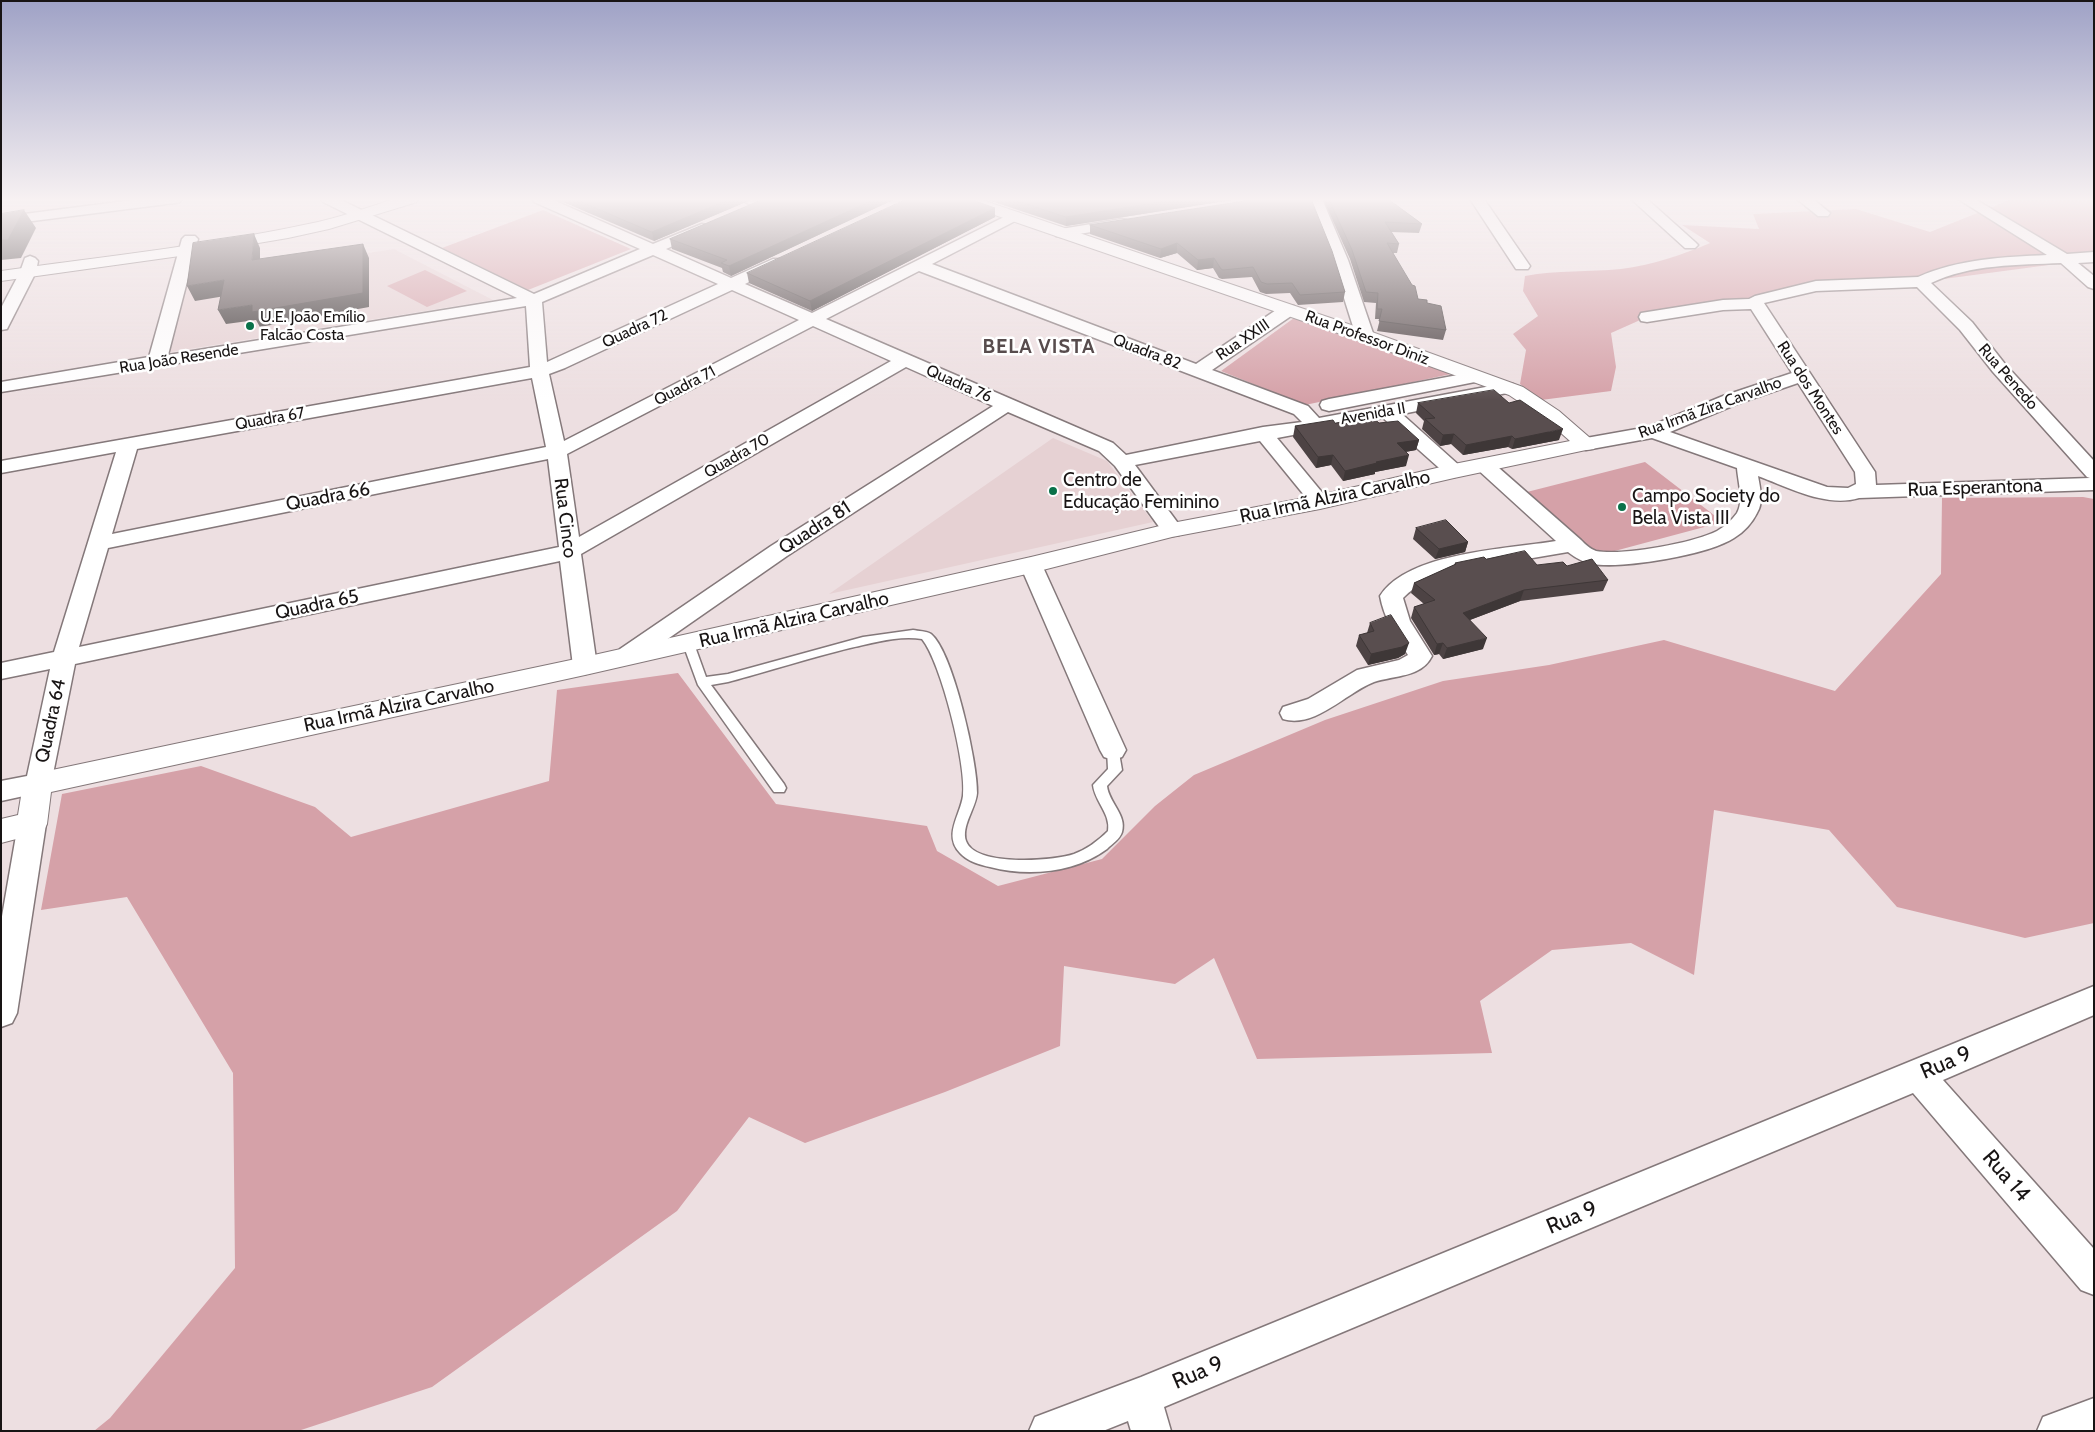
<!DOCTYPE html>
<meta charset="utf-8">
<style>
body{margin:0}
#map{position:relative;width:2095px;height:1432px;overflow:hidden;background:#eddfe1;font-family:Cabin,sans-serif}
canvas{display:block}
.frame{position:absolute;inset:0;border:2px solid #181414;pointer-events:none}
</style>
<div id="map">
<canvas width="2095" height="1432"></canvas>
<div class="frame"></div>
</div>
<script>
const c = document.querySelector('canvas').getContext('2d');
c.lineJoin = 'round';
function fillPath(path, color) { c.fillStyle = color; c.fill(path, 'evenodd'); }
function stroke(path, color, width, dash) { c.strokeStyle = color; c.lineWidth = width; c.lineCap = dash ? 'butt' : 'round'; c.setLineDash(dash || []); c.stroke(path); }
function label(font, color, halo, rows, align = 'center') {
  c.font = font + ' Cabin,sans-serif'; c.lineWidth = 5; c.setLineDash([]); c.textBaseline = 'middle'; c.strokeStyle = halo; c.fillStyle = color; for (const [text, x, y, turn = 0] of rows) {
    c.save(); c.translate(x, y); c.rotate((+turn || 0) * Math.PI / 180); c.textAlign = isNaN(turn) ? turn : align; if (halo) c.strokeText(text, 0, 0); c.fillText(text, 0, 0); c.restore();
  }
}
const built = new Path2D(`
 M394,249l99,51 -329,53 20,-72z
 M1053,438l54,23 46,61 -324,72z`);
const green = new Path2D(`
 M2012,199h82v60l-173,23 -105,4 -60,18 -109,13 -36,16 5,34 -5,24 -70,9 -21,-16 6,-34 -13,-16 25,-18 -15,-25 2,-15c32,-6 64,-4 96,-7 31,-4 61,-14 89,-26l-28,-18 77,4 -6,-15 103,-5 74,23z
 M543,210l88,39 -103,41 -86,-42z
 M425,270l42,21 -40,16 -40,-21z
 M1294,318l157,56 -146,31 -84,-34z
 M1645,462l78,60 -127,34 -73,-63z
 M2083,497l11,2v424l-69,15 -128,-31 -68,-77 -115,-20 -20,165 -63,-32 -79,7 -72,51 12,52 -235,6 -43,-101 -39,26 -111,-18 -4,80 -115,46 -140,51 -56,-26 -72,94 -245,176 -134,44h-204l16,-13 125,-150 -2,-195 -106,-176 -86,13 21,-116 139,-28 114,41 36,30 198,-56 8,-91 121,-17 98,131 151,22 10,25 61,35 104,-27 53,-53 39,-31 131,-55 118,-39 106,-16 115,-25 171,51 106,-117 1,-76z`);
const lane = new Path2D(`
 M913,630c5,1 14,1 18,4 22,18 47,130 46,159 -1,15 -16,33 -11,48 9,26 88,20 108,13 13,-5 24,-13 34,-23 3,-17 -13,-29 -15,-46l15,-16 -1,-19 1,-3h10l4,23 -15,16c2,17 20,29 15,46 -2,7 -10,12 -15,17 -32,24 -79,28 -117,18 -10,-2 -23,-6 -30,-14 -17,-18 0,-37 3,-57 4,-30 -22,-134 -41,-157 -23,-4 -49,4 -72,9 -41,10 -81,23 -122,34l-17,3 73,99 2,4 -2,4h-10l-76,-107 -15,-41 6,-4 4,1 13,36 22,-3 135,-37z`);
const street = new Path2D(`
 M141,199h41l-2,3 -5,1 -174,22v-8z
 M321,199h18l195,95 106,-45 -106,-47 -2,-3h19l102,45 49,-20 5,1 2,3 -2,3 -41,18 65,29 42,-19h10l3,3 -3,3 -38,19 67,29 202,-101 5,1 2,3 -2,3 -87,45 264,100 86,-58h12l2,4 -2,4 -82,56 96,36 11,12 188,-35 6,1 3,4 -3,4 -6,1 -105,21 59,53 3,4 -3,4 -7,2 -7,-2 -64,-57 -106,20 53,64 -3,4 -7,2 -7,-2 -53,-65 -125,24 48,65 -4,5 -7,1 -7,-1 -50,-69 -16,-15 -91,-39 -221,144 -151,105 -8,2 -8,-2 -4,-6 4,-6 151,-103 222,-140 -87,-39 -325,187 16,112 -4,6 -8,2 -8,-2 -4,-6 -13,-105 -485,103 -24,120 -4,7 -46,10v-20l26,-5 23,-107 -49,10v-16l53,-11 62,-200 -115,21v-12l529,-94 -4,-61 -525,86v-10l148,-25 33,-118 3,-3h10l3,3 -30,116 349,-57 -194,-96zM653,255l65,29 -171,78 -5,-60zM919,271l375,143 8,8 -39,5 -137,28 -13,-12 -287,-124zM732,290l67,30 -235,121 -15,-67 16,-6zM813,326l78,35 -312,176 -12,-83zM532,378l14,69 -434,87 25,-85zM548,459l11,88 -480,100 29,-99z
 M742,199h21l5,4 -2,3c-7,2 -19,-1 -24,-7z
 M1308,199h14l26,61 26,76 -3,4 -6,1 -6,-1 -3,-4 -24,-76z
 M1470,199h14l46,67 -2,3h-12z
 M1631,199h16l48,43 3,3 -3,3h-10z
 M1797,199h16l17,14 -2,3h-10z
 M1958,199h17l92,55 27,-2v10l-16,1 16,13v13l-6,-2 -27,-24c-42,2 -91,1 -130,20l41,39 33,42 89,97v29l-235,8c-33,10 -71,-11 -101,-22 2,12 6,26 -1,37 -5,10 -13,19 -23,25 -26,17 -111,31 -142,26 -9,-2 -16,-6 -24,-12 -18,3 -35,6 -53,9 -39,5 -83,8 -112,37l7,23 22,35c-11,22 -37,19 -58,26 -27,10 -59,47 -91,37l-3,-6 3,-6 25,-8 49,-29 42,-10 9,-5c-12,-19 -24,-36 -28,-59 28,-44 128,-47 176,-55l-79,-72 -3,-4 3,-4 7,-2 7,2 90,79c4,4 9,9 15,11 27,5 97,-8 121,-20 7,-4 15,-11 20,-18 7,-12 1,-31 0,-45l-85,-30 -66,12 -7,-2 -3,-4 3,-4 7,-2 62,-11 75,-31 69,-23 -41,-64 -28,1 -76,12 -6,-1 -2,-4 2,-4 82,-13 26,-1 6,-3 61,-15 102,-4c40,-18 86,-20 129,-22zM1917,287l43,43 33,42 94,105 3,1 -214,7 -1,-13 -111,-169 52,-12zM1798,383l57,89 1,12 -8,4 -21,-1 -157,-55 67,-28z
 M1122,219l5,1 2,3 -2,3 -66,11 -5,-1 -2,-3 2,-3 5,-1z
 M30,256l5,2 3,3 -2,11 -27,53 -2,4 -6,1v-22l19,-36 5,-14z
 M1474,372l6,1 3,4 -3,4 -151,30 -7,-2 -2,-4 2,-4 7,-2z
 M1031,558l8,2 3,5 84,185 -4,7 -9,3 -9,-3 -4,-7 -80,-185 3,-5z
 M32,813l10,3 4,8 -29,189 -5,10 -11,4v-105l17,-98 4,-8z
 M2094,986v29l-151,65 151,169v46l-13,-5 -168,-197 -749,314 7,24h-40l-3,-10 -25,10h-74l6,-14 106,-40z
 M2094,1398v33h-57l6,-14z`);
const secondary = new Path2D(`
 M394,199h25l-2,3 -88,27 -41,9 -101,17 -186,26v-10c106,-15 213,-26 317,-49 26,-6 51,-15 76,-23z
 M955,199h24l393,133 151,55 36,24 38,33 -3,5 -8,1 -132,28 -134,31 -148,28 -141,36 -446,102 -534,117 -4,32 -4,8 -42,11v-24l17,-4 5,-31 5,-8 10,-3 547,-116 446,-100 141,-34 148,-28 134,-31 116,-23 -25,-22 -36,-24 -151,-55 -401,-138z`);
const wall = new Path2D(`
 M556,199h197l-99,42z
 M764,199h131l-164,77 -8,-4 -1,-4 -50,-19 -2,-10z
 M985,199h253l-172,27z
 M1258,199l87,93 -2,10 -45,3 -8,-12 -24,1 -6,-2 -8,-15 -30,2 -3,-1 -6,-10 -16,2 -20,-17 -17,5 -70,-24v-9z
 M1323,199h65l34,25 -3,9 -28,-1 8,12 -2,9h-4l25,46 9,4 19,27 -3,10 -66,-9 3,-12h-5l1,-16 -12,-1 -14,-43z
 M995,208v9l-183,94 -63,-28 -2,-10z
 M1418,403h91l50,37 -47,9 -4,-2 -45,8 -12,-11 -11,2 -18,-17 2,-8 -8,-8z
 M1335,423h44l40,17 -3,10 -11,2 1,14 -31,6v2l-32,7 -12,-16 -15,3 -23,-31 2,-11z
 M1416,528l52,14 -3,10 -30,7 -22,-20z
 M1486,559l51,6 30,1 41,14 -5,11 -83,10 -50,19 13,29 -40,10 -4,-5 -5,1 -23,-37 3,-11 10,-3 -13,-11 3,-10 40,-18 1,-2z
 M1370,623l35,31 -7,4 -30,7 -12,-19 3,-11 8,-2z`);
const shadedWall = new Path2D(`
 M730,199h23l-99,42 -2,-9z
 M875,199h20l-164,77 -2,-10z
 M1180,199h58l-172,27v-9z
 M995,208v9l-183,94 -2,-10z
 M24,210l12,18 -15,30 -20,2v-20z
 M254,234l6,14v27l-8,-15z
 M1177,243v10l-17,5 1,-9z
 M363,244l6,14v49l-109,20 -4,-7 -30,4 -8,-14 34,-5z
 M1214,258l-1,10 -16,2 1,-10z
 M224,280l7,15 -36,6 -8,-15z
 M1563,429l-4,11 -47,9 3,-10z
 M1454,434l-3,10 -11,2 3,-11z
 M1512,436l-4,11 -45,8 3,-10z
 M1419,440l-3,10 -22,4 3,-11z
 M1333,455l-2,10 -15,3 2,-11z
 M1409,455l-3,11 -31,6v2l-32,7 2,-10 31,-9z
 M1468,542l-3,10 -30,7 4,-10z
 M1524,590l-4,11 -61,23 4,-11z
 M1487,638l-4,11 -40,10 4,-11z
 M1409,643l-4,11 -7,4 -30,7 3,-11z
 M1443,643l-4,11 -5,1 3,-11z`);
const building = new Path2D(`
 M575,199h155l-78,33z
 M764,199h111l-146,67 -8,-3 6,-3 -57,-21z
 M907,199h62l26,9 -185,93 -63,-28z
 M1012,199h168l-114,18z
 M1258,199h53l21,52 13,41 -45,3 -8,-12 -25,1 -6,-2 -8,-15 -30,3 -2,-1 -7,-11 -16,2 -21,-17 -16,6 -71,-24z
 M1329,199h59l34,25 -37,-2 14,22 -12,-1 25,42 3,1 3,13 9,1v3l14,3 5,24 -67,-9 3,-12h-5l1,-16 -12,-1 -14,-42z
 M24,210l-16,30h-7v-26z
 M254,234l-2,26 111,-16v49l-111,19v-7l-34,5 6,-30 -37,6 6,-43z
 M1494,390l15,13 11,-3 43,29 -48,10 -3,-3 -46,9 -12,-11 -11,1 -18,-16 10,-1 -17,-15z
 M1371,416l8,7 19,-2 21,19 -22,3 12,12 -33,7 1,1 -32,8 -12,-16 -15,2 -23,-31 38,-6 2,3z
 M1446,520l22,22 -29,7 -23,-21z
 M1525,551l12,14 26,-3 4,4 25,-7 16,21 -84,10 -61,23 24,25 -40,10 -4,-5 -6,1 -23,-37 21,-7 -21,-17 42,-19 -1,-1 29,-6 2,2z
 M1391,615l18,28 -7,4 -31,7 -12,-19 15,-4 -4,-8z`);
const markers = [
 [250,326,5,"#097149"],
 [1053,491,5,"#097149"],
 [1622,507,5,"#097149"]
];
const farPoinames = [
 ["U.E. João Emílio",260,317],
 ["Falcão Costa",260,335]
];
const farStreetnames = [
 ["Quadra 72",635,329,-25],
 ["Rua Professor Diniz",1367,338,20],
 ["Rua XXIII",1243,340,-34],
 ["Quadra 82",1147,352,21],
 ["Rua João Resende",179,359,-9],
 ["Rua Penedo",2008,377,49],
 ["Quadra 76",959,384,24],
 ["Quadra 71",685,386,-28],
 ["Rua dos Montes",1810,388,57],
 ["Rua Irmã Zira Carvalho",1710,408,-20],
 ["Avenida II",1373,414,-10],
 ["Quadra 67",270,419,-10],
 ["Quadra 70",737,456,-30]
];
const poiNames = [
 ["Centro de",1063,480],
 ["Educação Feminino",1063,502],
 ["Campo Society do",1632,496],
 ["Bela Vista III",1632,518]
];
const streetNames = [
 ["Rua Esperantona",1975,488,-2],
 ["Quadra 66",328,497,-11],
 ["Rua Irmã Alzira Carvalho",1335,497,-12],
 ["Rua Cinco",565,518,83],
 ["Quadra 81",815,528,-33],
 ["Quadra 65",317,605,-12],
 ["Rua Irmã Alzira Carvalho",794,620,-13],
 ["Rua Irmã Alzira Carvalho",399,706,-12],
 ["Quadra 64",51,721,-78]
];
const farDistrictnames = [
 ["BELA VISTA",1039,347]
];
const nearStreetnames = [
 ["Rua 9",1946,1063,-23],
 ["Rua 14",2006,1176,49],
 ["Rua 9",1572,1218,-23],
 ["Rua 9",1198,1373,-23]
];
fillPath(built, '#e6d1d3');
fillPath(green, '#d5a1a8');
stroke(lane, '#84787a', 3);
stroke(street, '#84787a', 3);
stroke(secondary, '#84787a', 2);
fillPath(lane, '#fff');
fillPath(street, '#fff');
fillPath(secondary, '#fff');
fillPath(wall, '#4d4344');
fillPath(shadedWall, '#3e3737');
fillPath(building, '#594e4f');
stroke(building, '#3e3737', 1);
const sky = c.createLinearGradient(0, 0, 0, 400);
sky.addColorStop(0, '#9fa2c6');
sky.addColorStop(0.5, '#f7f1f2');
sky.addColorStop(1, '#f7f1f200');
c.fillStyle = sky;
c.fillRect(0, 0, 2095, 400);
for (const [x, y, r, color] of markers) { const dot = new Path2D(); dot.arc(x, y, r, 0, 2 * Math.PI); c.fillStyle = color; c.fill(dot); stroke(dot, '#fff', 2); }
label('16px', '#181414', '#fff', farPoinames, 'left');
label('16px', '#181414', '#fff', farStreetnames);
label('19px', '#181414', '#fff', poiNames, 'left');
label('19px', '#181414', '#fff', streetNames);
c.letterSpacing = '1px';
label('bold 20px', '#574c4d', '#fff', farDistrictnames);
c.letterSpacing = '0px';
label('22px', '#181414', '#fff', nearStreetnames);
</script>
